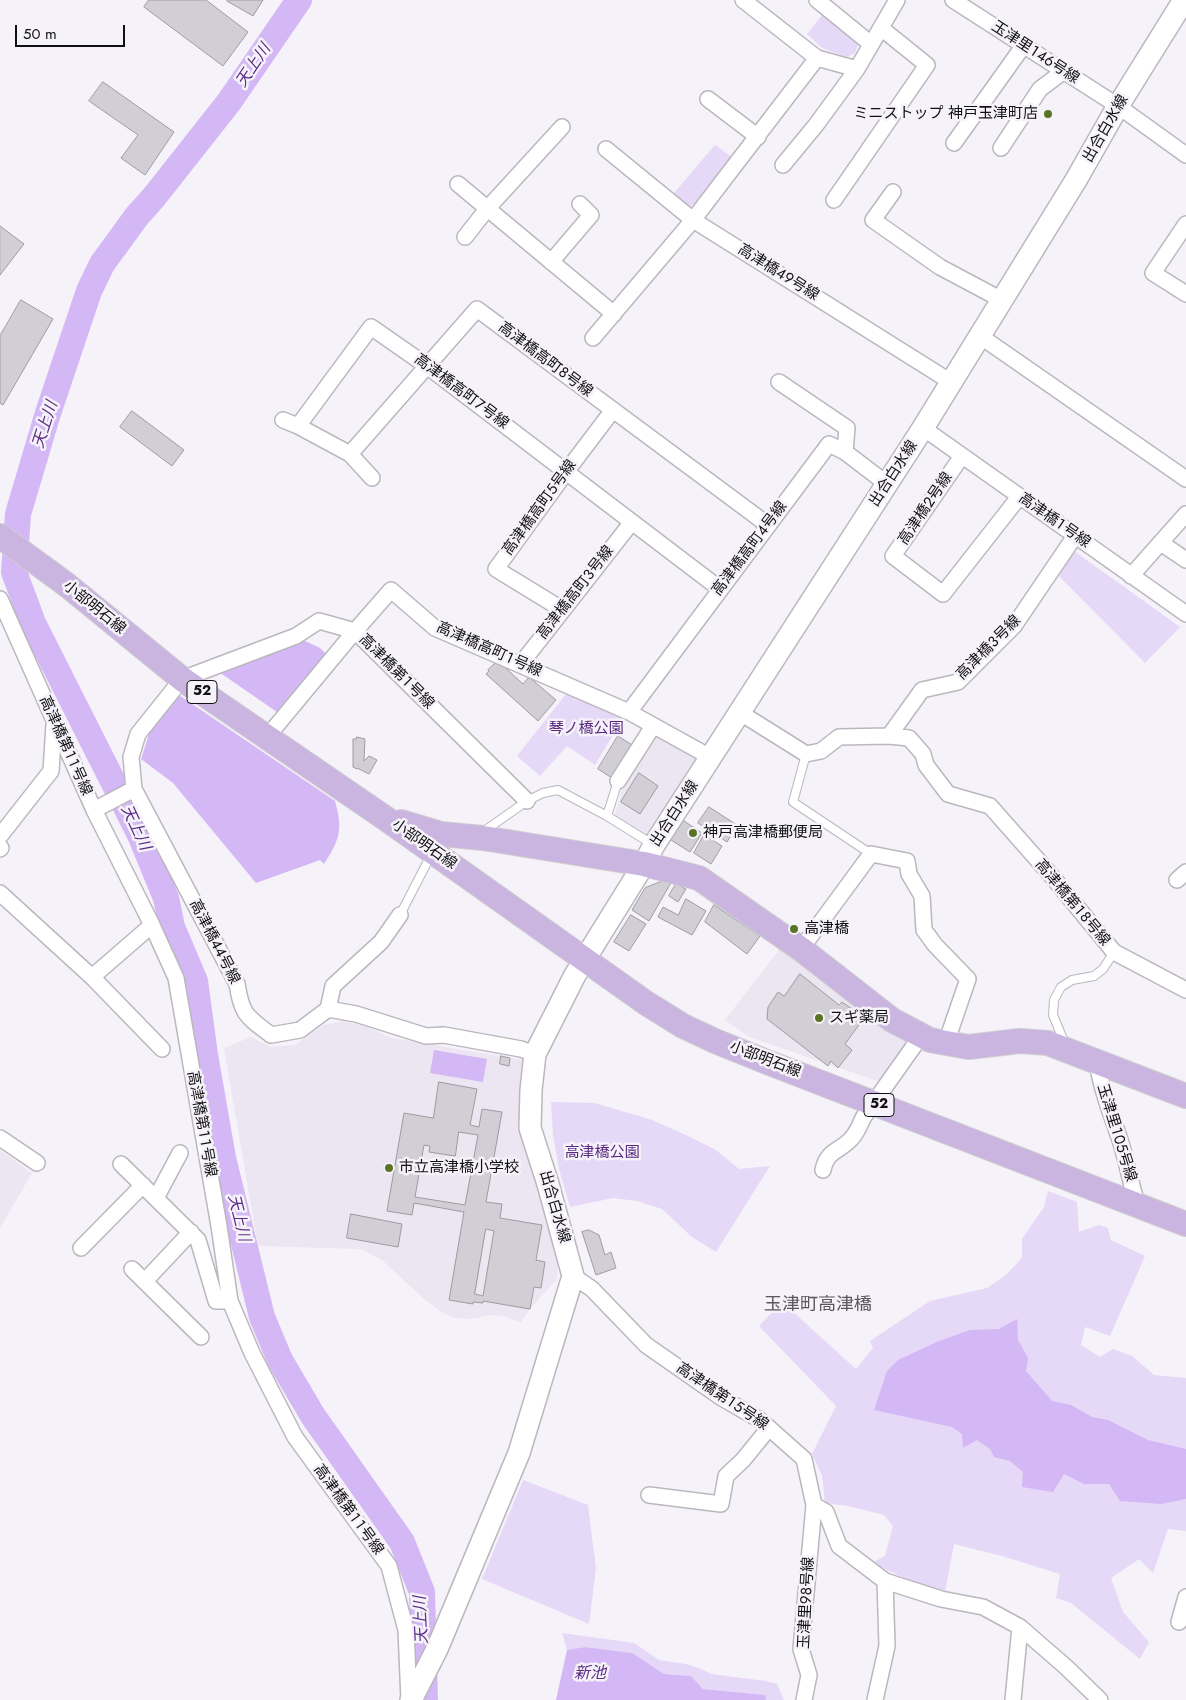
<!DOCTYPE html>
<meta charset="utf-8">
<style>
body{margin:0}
#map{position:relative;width:1186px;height:1700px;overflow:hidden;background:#f5f2f9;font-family:Jost,sans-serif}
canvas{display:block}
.scale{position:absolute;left:15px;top:25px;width:110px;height:22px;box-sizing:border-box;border:2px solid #100f11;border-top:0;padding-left:6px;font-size:15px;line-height:18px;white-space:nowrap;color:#100f11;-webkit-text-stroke:4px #f5f2f9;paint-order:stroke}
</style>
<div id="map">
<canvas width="1186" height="1700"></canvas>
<div class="scale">50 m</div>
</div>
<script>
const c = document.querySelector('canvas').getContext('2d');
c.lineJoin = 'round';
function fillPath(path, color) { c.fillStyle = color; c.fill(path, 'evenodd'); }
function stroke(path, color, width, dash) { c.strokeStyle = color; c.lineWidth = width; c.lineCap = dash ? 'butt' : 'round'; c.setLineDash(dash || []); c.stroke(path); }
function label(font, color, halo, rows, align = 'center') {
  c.font = font + ' Jost,"Noto Sans JP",sans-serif'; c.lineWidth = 5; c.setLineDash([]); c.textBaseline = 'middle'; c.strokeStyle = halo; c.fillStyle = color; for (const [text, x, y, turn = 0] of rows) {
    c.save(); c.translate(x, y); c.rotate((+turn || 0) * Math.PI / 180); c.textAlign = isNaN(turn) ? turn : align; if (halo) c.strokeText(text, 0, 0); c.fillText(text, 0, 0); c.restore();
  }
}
const built = new Path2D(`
 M657,733l39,22 2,12 -48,72 -36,-20 8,-29z
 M782,946l131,95 -27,43 -137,-47 -24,-17z
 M343,1021l24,6 25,11 131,22 -4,30 2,19 37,151 -1,19 -27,30 -9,13 -19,-6 -11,-1 -22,4 -14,-1 -12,-5 -20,-15 -41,-38 -21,-11 -103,-3 -34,-198 27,-11 20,10 24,-2 29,-20z
 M0,1150l32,23 -32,55z`);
const green = new Path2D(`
 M823,14l34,24 1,7 -3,8 -8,4 -25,-9 -15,-14z
 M715,145l17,12 -28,39 -15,11 -16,-13z
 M1074,551l106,76 -35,36 -86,-87z
 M566,694l57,24 -28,47 -28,-19 -27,30 -23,-20z
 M551,1102l44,1 57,17 38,17 26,13 23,19 31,-3 -54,86 -24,-15 -30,-28 -25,-8 -24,-3 -43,9 -11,-38 -6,-34z
 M1048,1191l29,11 2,30 20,-7 9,3 3,12 34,16 -35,80 -25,-9 -4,18 19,12 13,-8 19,7 22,19 32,3v153l-18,-2 -15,44 -14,-14 -28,19 12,34 26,30 -9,17 -69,-56 -15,-5 4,-24 -58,-18 -48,-12 -9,48 -38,-13 -35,-16 13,-7 8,-30 -9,-11 -36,-9 -23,-3 -3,-28 -10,-21 24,-48 -77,-80 23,-24 74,67 17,-21 -3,-7 60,-40 57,-13 19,-13 16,-17v-19l22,-32z
 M523,1480l65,25 8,63 -7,56 -107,-45z
 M562,1633l72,10 25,17 27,4 13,4 12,6 55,7 11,3 7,16h-18l-2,-5 -61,-6 -12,-13 -27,-2 -33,-21 -46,-6 -18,3z`);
const water = new Path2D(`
 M303,640l17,8 7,7 -50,57 -58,-40z
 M176,693l159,108c8,29 5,38 -11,63l-4,-4 -64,23 -83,-100 -32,-24 9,-28z
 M434,1050l53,9 -4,23 -53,-9z
 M1017,1319l1,21 10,18 -2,13 26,30 19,4 21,12 16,3 40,20 38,9v50l-25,5 -41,-3 -11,-17h-25l-20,-10 -11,18 -31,-5 1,-15 -13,-11 -16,-4 -4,-8 -13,-9 -14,8 -1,-14 -10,-7 -78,-17 13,-39 11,-11 41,-19 31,-11 29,-1z
 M585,1647l47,6 32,21 27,2 12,13 62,6 1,5h-210l11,-50z`);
const river = new Path2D(`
 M299,0l-70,102 -75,95 -17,19 -35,48 -13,27 -41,122 -30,101 -4,58 19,51 108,214 25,61 6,29 23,54 10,74 18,103 39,159 18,43 33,56 89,126 20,50 3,108`);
const building = new Path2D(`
 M149,0h57l42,32 -25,34 -79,-59z
 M228,0h35l-10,16 -26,-15z
 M103,82l71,50 -29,43 -24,-17 17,-23 -49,-34z
 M0,226l24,18 -24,31z
 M21,300l32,19 -50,86 -3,-2v-67z
 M132,411l52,39 -12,16 -52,-39z
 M498,661l25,23 6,-7 27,23 -18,21 -52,-47 3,-3 -1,-1z
 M618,736l14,9 -20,33 -14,-9z
 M357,737l8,2 -1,22 5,-5 8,4 -8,14 -12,-6v1l-4,-2v-28h3z
 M639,773l19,13 -18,28 -19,-12z
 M709,807l28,18 -10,17 -29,-19z
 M684,821l18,12 -12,19 -19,-12z
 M704,835l18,11 -11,18 -17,-11z
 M668,879l4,2 -23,40 -17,-11 13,-22z
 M676,884l10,5 -8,13 -9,-6z
 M686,899l20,12 -14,24 -34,-18 5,-10 15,8z
 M714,905l46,31 -13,18 -42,-32z
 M631,915l15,9 -17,27 -15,-9z
 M800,974l39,31 3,-3 13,9 -3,4 9,7 -16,22 7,6 -14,18 -7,-7 -3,5 -61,-47 1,-12 10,-15 6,4z
 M501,1056l9,2 -1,8 -9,-2z
 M439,1082l38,7 -7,36 9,2 3,-18 20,3 -16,90 16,2 -2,14 42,7 -6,35 9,2 -4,26 -7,-1 -4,22 -47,-8v2l-10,-1v2l-24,-4 15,-88 -50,-9 -2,12 -25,-4 17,-98 29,5zM459,1132l19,3 -13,70 -50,-8 9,-52 6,1 -1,6 26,4zM486,1229l8,2 -11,65 -8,-2z
 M351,1214l51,10 -4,23 -51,-9z
 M589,1230l10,5 6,20 6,-3 5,16 -20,7 -14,-43z`);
const lane = new Path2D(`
 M806,754l-13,48 78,52
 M607,816l11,-35
 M485,834l2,-5 40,-28 16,-8 15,-3 49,26 45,28
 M400,915l32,-62
 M1065,1044l-12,-29 1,-15 7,-13 11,-7 22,-4 9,-7 11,-17`);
const street = new Path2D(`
 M743,0l74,58 40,11 40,-69
 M817,0l54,44
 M953,0l165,106 68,49
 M817,58l-124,162 258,162
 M708,99l50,38
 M954,143l70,-98
 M1001,148l39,-59 24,-18
 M783,165l33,-40 41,-56
 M458,184l156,130
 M893,192l-20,28 67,47 62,33
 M834,200l93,-135 -46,-37
 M1186,224l-33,49 33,21
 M465,237l22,-28 75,-82
 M551,262l40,-47 -11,-11
 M980,336l206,143
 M593,338l100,-118 -87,-71
 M779,382l68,46 -2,24
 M283,420l15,6
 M923,428l263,186
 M350,454l127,-145 291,216
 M962,456l-69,100 50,38 76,-97
 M372,478l-22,-24 -52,-28 73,-99 56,39 293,223
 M1161,543l25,17
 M1131,576l55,-62
 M0,599l94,211 58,115 24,53 43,248 11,75 22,52 43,84 94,129 17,64 3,70
 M563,610l-67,-41 70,-97 47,-62
 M520,665l112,-143
 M629,712l200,-268 16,8 42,32
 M739,712l67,42 15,-3 18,-14 50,-1 33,-46 36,-8 56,-56 61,-90
 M889,736l20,2 14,16 3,11 22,29 42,12 60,68 64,78 72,38
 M267,737l88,-106 36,-41 44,38 194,84 83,46
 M618,781l35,-55
 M527,801l-172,-170 -36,-10 -23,15 -114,43 -44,55 -7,23 3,32 103,195c5,31 9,32 34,51l29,-5 28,-21 28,5 70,22 18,-1 77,14 14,5
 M94,810l40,-21
 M0,836l51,-65 3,-46
 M0,847l1,1 -1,1
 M1177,880l9,-8
 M0,893l92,84
 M152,925l-60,52 70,72
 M801,949l70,-95 36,7 2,13 13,22 2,34 11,15 33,34 -22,64
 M328,1009l5,-23 48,-44 19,-27
 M1097,1061c4,29 15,55 24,82 6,20 10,41 16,61
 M0,1138l37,25
 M121,1164l77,76 18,61h14
 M823,1170c4,-20 16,-18 28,-31 6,-6 9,-14 12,-21l58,-82
 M156,1198l24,-45
 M81,1248l62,-63
 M132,1269l69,68
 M573,1276l19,13 54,56 76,53 38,22 44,39 10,46 12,7 13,34 46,35 56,18 42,8 37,20 46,40 34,33
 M145,1281l46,-49
 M649,1495l72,9 5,-28 17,-16 26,-32
 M1179,1622l7,-25
 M804,1700l5,-25 -8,-26 13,-144
 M875,1700l12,-54 -2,-65
 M1013,1700l7,-73`);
const secondary = new Path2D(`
 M411,1700l26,-51 82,-196 54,-177 -25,-92 -18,-56 1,-38 4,-36 40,-79 69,-111 10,-19 269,-417 153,-248 42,-74 66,-106`);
const primary = new Path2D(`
 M0,536l67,49 115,94 203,139 261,185 37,23 32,15 52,21 419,162
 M401,822l40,12 42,4 161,26 55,14 102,71 91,71 38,20 38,7 52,-6 28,2 138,53`);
const markers = [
 [1048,114,5,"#5a7427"],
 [693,833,5,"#5a7427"],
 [794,929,5,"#5a7427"],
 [819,1018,5,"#5a7427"],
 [389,1168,5,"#5a7427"]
];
const shields = [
 [202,692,30],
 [879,1105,30]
];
const shieldNames = [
 ["52",202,692],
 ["52",879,1105]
];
const streetNames = [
 ["玉津里１４６号線",1035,53,33],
 ["出合白水線",1106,129,-60],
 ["高津橋４９号線",778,273,32],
 ["高津橋高町８号線",545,360,37],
 ["高津橋高町７号線",461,392,37],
 ["出合白水線",894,474,-57],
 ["高津橋高町５号線",540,508,-54],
 ["高津橋２号線",926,509,-56],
 ["高津橋１号線",1054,521,35],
 ["高津橋高町４号線",750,549,-53],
 ["高津橋高町３号線",576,593,-52],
 ["小部明石線",94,608,39],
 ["高津橋３号線",989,648,-45],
 ["高津橋高町１号線",489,650,24],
 ["高津橋第１号線",396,672,45],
 ["高津橋第１１号線",65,746,66],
 ["出合白水線",675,814,-57],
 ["小部明石線",424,845,35],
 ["高津橋第１８号線",1072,903,50],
 ["高津橋４４号線",214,942,63],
 ["小部明石線",765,1060,21],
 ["高津橋第１１号線",201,1124,80],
 ["玉津里１０５号線",1116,1133,73],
 ["出合白水線",554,1207,74],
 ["高津橋第１５号線",722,1397,34],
 ["高津橋第１１号線",348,1510,54],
 ["玉津里９８号線",807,1603,-87]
];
const poiNames = [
 ["ミニストップ 神戸玉津町店",1038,114,"right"],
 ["神戸高津橋郵便局",703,833],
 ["高津橋",804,929],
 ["スギ薬局",829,1018],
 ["市立高津橋小学校",399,1168]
];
const parkNames = [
 ["琴ノ橋公園",586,729],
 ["高津橋公園",602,1153]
];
const waterNames = [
 ["天上川",254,66,-56],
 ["天上川",46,425,-72],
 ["天上川",135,828,65],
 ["天上川",238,1218,76],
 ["天上川",422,1620,-93],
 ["新池",590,1674]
];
const quarterNames = [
 ["玉津町高津橋",818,1306]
];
fillPath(built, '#ece5f2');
fillPath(green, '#e6d8f7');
fillPath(water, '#d4b7f5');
stroke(river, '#d4b7f5', 26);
fillPath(building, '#d2ced5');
stroke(building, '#9d9ba1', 1);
stroke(lane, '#bab7be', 10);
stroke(street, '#bab7be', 18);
stroke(secondary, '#bab7be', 24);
stroke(primary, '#cfcfcf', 26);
stroke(lane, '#fff', 8);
stroke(street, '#fff', 15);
stroke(secondary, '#fff', 21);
stroke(primary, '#cab5e0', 24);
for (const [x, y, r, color] of markers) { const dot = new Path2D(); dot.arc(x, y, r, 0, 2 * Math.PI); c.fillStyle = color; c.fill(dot); stroke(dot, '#f5f2f9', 2); }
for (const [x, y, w] of shields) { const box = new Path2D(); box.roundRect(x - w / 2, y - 11.5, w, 23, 4); c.fillStyle = '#f5f2f9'; c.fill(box); stroke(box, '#100f11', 1); }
label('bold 14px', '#100f11', null, shieldNames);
label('15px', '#100f11', '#f5f2f9', streetNames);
label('15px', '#100f11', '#f5f2f9', poiNames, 'left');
label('15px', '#58287f', '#f5f2f9', parkNames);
label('italic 16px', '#5c2d85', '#f5f2f9', waterNames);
label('18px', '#59565c', '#f5f2f9', quarterNames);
</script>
